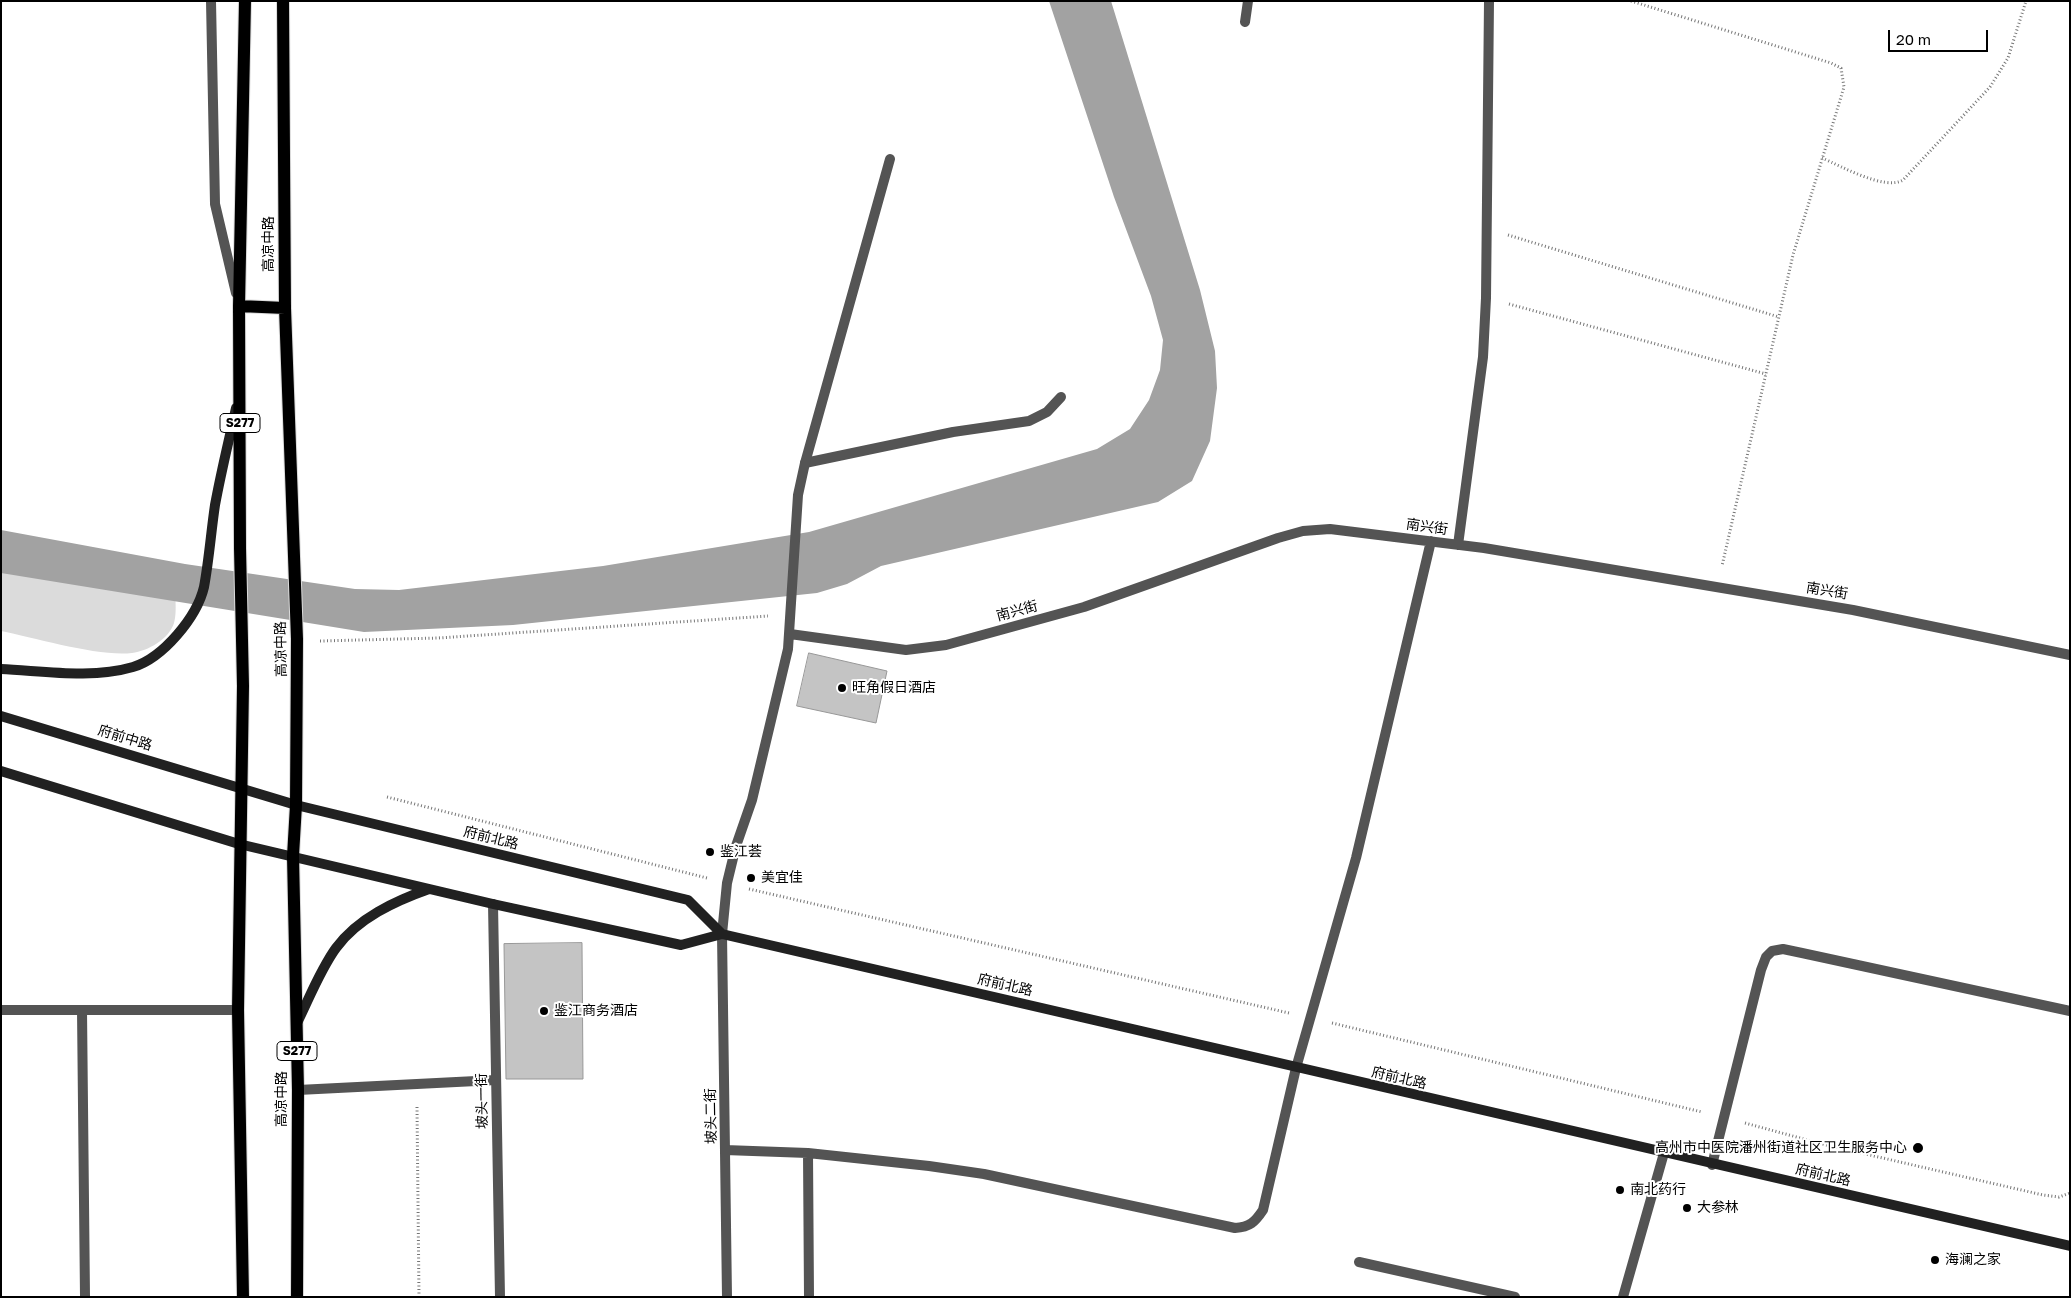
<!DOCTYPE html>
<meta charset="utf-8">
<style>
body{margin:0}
#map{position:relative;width:2071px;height:1298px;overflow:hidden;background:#fff;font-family:"Golos Text",sans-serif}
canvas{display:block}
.frame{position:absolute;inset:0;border:2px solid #000;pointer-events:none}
.scale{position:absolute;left:1888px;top:30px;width:100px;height:22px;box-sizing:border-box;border:2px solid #000;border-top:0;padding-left:6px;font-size:15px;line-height:18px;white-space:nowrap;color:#000;-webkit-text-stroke:4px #fff;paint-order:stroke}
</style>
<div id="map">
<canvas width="2071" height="1298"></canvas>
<div class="frame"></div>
<div class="scale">20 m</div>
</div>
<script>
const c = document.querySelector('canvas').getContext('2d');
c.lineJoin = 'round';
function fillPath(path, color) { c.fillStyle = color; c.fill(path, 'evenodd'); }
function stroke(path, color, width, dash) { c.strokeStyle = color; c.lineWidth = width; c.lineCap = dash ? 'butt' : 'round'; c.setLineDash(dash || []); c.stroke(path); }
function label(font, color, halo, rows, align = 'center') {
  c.font = font + ' "Golos Text","Noto Sans SC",sans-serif'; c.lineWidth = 4; c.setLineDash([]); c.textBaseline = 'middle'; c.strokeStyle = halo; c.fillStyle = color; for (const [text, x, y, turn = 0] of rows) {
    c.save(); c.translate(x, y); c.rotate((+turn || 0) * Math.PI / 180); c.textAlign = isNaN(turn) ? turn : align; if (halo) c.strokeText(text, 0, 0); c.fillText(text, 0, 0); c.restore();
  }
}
const green = new Path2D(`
 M1,534l172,36c1,14 5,41 1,53 -5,16 -26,28 -42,30 -33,4 -96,-15 -131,-22z`);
const water = new Path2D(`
 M1049,1h62l89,289 15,61 2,37 -7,53 -18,40 -34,21 -277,64 -34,18 -30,9 -304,32 -149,7 -363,-59v-43l184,34 170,25 44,1 204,-24 206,-34 288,-83 33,-20 19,-29 11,-30 3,-30 -12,-44 -37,-99z`);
const building = new Path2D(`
 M809,653l78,18 -11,52 -79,-17z
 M582,943l1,136h-77l-2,-135z`);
const path = new Path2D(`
 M1631,1l200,62 10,5 3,19 -51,168 -71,311
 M1822,158c19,8 63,33 81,22l87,-93 18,-29 18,-57
 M1508,235l271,82
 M1509,304l257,70
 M320,641l118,-3 330,-22
 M387,797l320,81
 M749,889l540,124
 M1332,1023l370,89
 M417,1107l2,190
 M1745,1123l77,21 221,51 16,2 11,-4`);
const lane = new Path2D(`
 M1245,22l3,-21
 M805,463l148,-31 76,-11 18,-9 14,-15
 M82,1010l3,287
 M298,1090l198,-10
 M1712,1165l49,-195 5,-13 6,-6 11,-2 19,4 268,58
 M1359,1262l156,35
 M1623,1297l41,-144`);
const street = new Path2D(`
 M211,1l4,203 21,89
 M1458,545l25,-188 3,-59 3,-297
 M790,634l116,16 40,-5 138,-38 194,-69 25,-7 27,-2 154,19 369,62 217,45
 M493,904l7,393
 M1,1010h237
 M725,1150l83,3 121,13 55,8 251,54c15,-1 20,-6 28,-18l33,-142 60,-210 75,-317
 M808,1153l1,144
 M727,1297l-5,-363 5,-51 9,-37 16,-46 36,-151 10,-154 7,-32 85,-304`);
const secondary = new Path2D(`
 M1,669c43,2 91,10 132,-2 30,-9 64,-50 71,-80 5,-27 7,-55 11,-82 6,-33 14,-65 21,-97
 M1,716l295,89 392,95 34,34
 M1,771l238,73 254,60 188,41 41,-11 1348,312
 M297,1023c12,-24 23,-53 39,-75 22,-30 59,-47 93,-59`);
const primary = new Path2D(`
 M283,1l2,307 12,331 -1,166 -3,51 5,234 -1,207
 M239,306l46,2
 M243,1297l-5,-287 5,-324 -3,-138 -1,-242 6,-305`);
const markers = [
 [842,688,5,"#000"],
 [710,852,5,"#000"],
 [751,878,5,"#000"],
 [544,1011,5,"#000"],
 [1918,1148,6,"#000"],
 [1620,1190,5,"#000"],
 [1687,1208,5,"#000"],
 [1935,1260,5,"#000"]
];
const shields = [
 [240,423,40],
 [297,1051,40]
];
const shieldNames = [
 ["S277",240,423],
 ["S277",297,1051]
];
const streetNames = [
 ["高凉中路",269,244,-90],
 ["南兴街",1427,527,8],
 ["南兴街",1827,591,9],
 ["南兴街",1017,611,-15],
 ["高凉中路",281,649,-91],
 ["府前中路",125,738,17],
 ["府前北路",491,838,14],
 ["府前北路",1005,985,13],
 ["府前北路",1399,1078,13],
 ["高凉中路",282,1099,-90],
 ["坡头一街",482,1101,-91],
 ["坡头二街",711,1116,-91],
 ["府前北路",1823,1175,13]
];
const poiNames = [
 ["旺角假日酒店",852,688],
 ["鉴江荟",720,852],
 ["美宜佳",761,878],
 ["鉴江商务酒店",554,1011],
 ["高州市中医院潘州街道社区卫生服务中心",1907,1148,"right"],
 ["南北药行",1630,1190],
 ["大参林",1697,1208],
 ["海澜之家",1945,1260]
];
fillPath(green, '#dbdbdb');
fillPath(water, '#a2a2a2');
fillPath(building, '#c4c4c4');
stroke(building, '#989898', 1);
stroke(primary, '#dbdbdb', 14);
stroke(path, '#767676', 3, [1, 2.5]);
stroke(lane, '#545454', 10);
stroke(street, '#545454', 10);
stroke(secondary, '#212121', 10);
stroke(primary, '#000', 12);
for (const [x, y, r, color] of markers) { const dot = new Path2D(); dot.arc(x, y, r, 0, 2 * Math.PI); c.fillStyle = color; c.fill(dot); stroke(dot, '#fff', 2); }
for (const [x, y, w] of shields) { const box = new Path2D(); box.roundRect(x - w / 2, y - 9.5, w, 19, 4); c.fillStyle = '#fff'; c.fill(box); stroke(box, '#000', 1); }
label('bold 12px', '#000', null, shieldNames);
label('14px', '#000', '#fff', streetNames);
label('14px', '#000', '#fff', poiNames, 'left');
</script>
